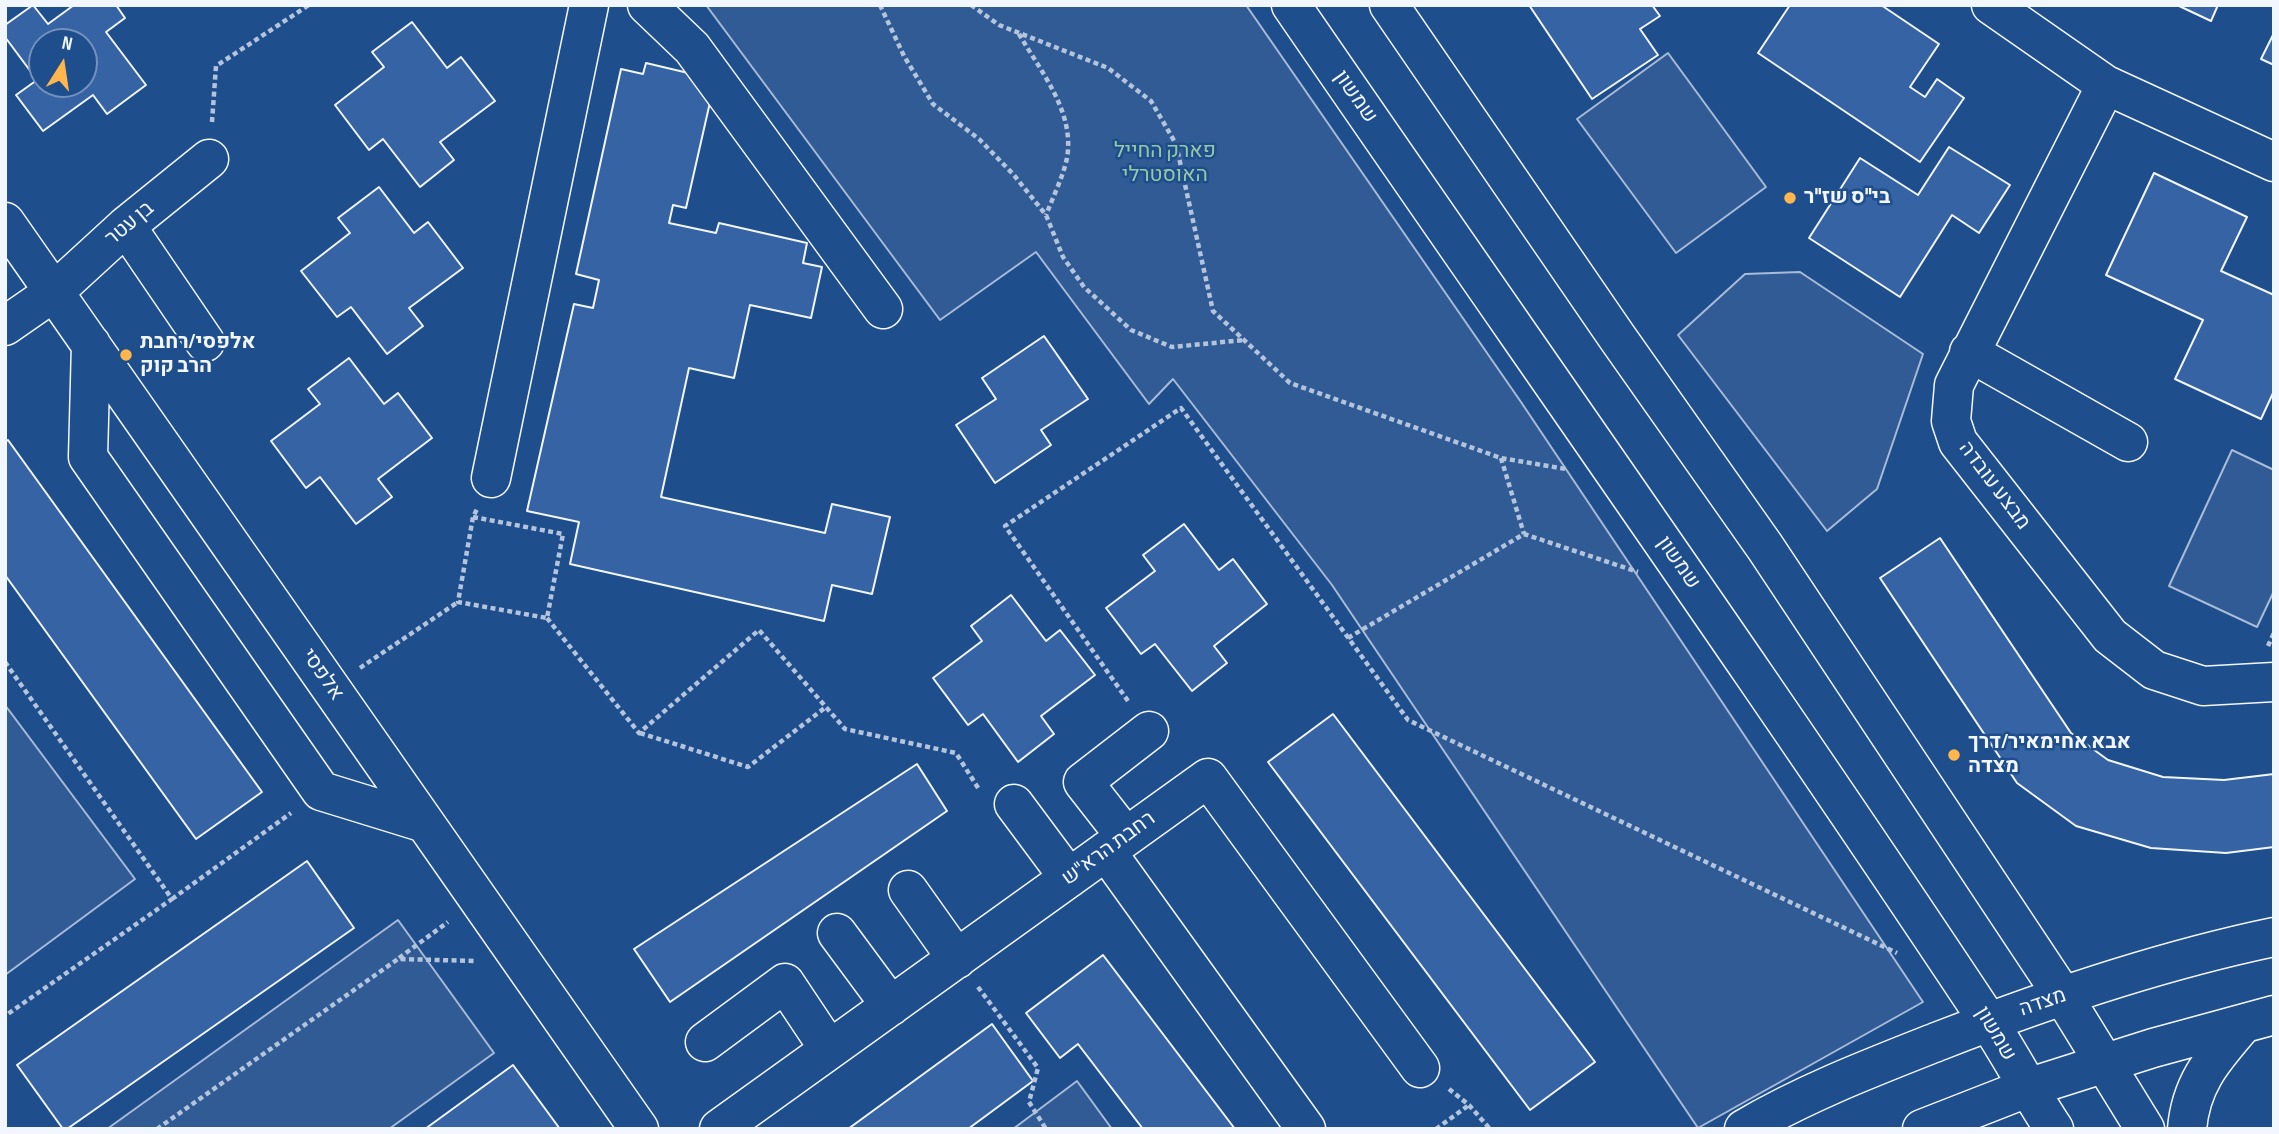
<!DOCTYPE html>
<meta charset="utf-8">
<style>
body{margin:0}
#map{position:relative;width:2279px;height:1134px;overflow:hidden;background:#1f4e8c;font-family:"Sofia Sans Condensed",sans-serif}
canvas{display:block}
.frame{position:absolute;inset:0;border:7px solid #f2f6ff;pointer-events:none}
.north{position:absolute;left:28px;top:28px;width:70px;height:70px;box-sizing:border-box;background:#1f4e8c;border:2px solid #7391ba;border-radius:50%;rotate:12deg;font-size:19px;font-weight:700;line-height:28px;text-align:center;color:#f2f6ff}
.north::after{content:'';display:block;margin:auto;width:24px;height:32px;background:#ffb74d;clip-path:polygon(50% 0,100% 100%,50% 72%,0 100%)}
</style>
<div id="map">
<canvas width="2279" height="1134"></canvas>
<div class="frame"></div>
<div class="north">N</div>
</div>
<script>
const c = document.querySelector('canvas').getContext('2d');
c.lineJoin = 'round';
function fillPath(path, color) { c.fillStyle = color; c.fill(path, 'evenodd'); }
function stroke(path, color, width, dash) { c.strokeStyle = color; c.lineWidth = width; c.lineCap = dash ? 'butt' : 'round'; c.setLineDash(dash || []); c.stroke(path); }
function label(font, color, halo, rows, align = 'center') {
  c.font = font + ' "Sofia Sans Condensed",Heebo,sans-serif'; c.lineWidth = 5; c.setLineDash([]); c.textBaseline = 'middle'; c.strokeStyle = halo; c.fillStyle = color; for (const [text, x, y, turn = 0] of rows) {
    c.save(); c.translate(x, y); c.rotate((+turn || 0) * Math.PI / 180); c.textAlign = isNaN(turn) ? turn : align; if (halo) c.strokeText(text, 0, 0); c.fillText(text, 0, 0); c.restore();
  }
}
const built = new Path2D(`
 M706,5h540l275,397 402,600 -225,126 -366,-543 -159,-206 -24,25 -113,-152 -96,68z
 M1668,53l98,134 -90,66 -99,-134z
 M1800,272l123,82 -46,135 -50,42 -149,-196 67,-61z
 M2232,450l42,20v121l-17,36 -88,-41z
 M5,705l130,174 -130,96z
 M398,920l96,133 -105,76h-282z
 M1077,1081l35,48h-99z`);
const building = new Path2D(`
 M33,5l15,19 26,-19h42l9,13 -19,14 40,53 -39,29 -14,-19 -50,36 -27,-36 21,-15 -32,-43v-12zM42,42h42v42h-42z
 M1529,5h123l8,11 -20,13 18,26 -66,44z
 M1790,5h91l58,39 -29,43 15,10 12,-18 27,19 -44,64 -162,-109z
 M2177,5h41l-7,16z
 M412,22l35,46 14,-11 34,44 -55,41 14,18 -34,27 -37,-48 -14,11 -34,-45 49,-38 -12,-15z
 M2274,33v32l-13,-6z
 M646,63l55,13 12,13 -27,119 -13,-3 -4,18 47,10 3,-10 88,20 -4,20 19,4 -11,51 -61,-13 -16,73 -45,-10 -28,129 164,36 7,-29 58,13 -18,77 -40,-9 -8,36 -254,-57 9,-42 -52,-11 47,-207 19,4 6,-28 -23,-6 45,-205 22,5z
 M1949,147l61,38 -31,48 -27,-18 -52,82 -91,-59 51,-80 58,37z
 M2154,173l93,44 -26,54 53,24v96l-13,28 -86,-40 28,-59 -97,-45z
 M379,187l35,46 14,-11 35,46 -54,40 14,18 -36,28 -36,-47 -14,10 -36,-46 49,-38 -12,-15z
 M1044,336l44,63 -47,31 10,15 -56,38 -39,-58 40,-26 -14,-21z
 M349,358l35,46 14,-11 34,45 -54,41 14,18 -36,27 -36,-47 -14,11 -35,-47 49,-37 -12,-15z
 M8,440l254,352 -66,47 -191,-264v-133z
 M1184,524l35,46 14,-11 34,45 -53,42 13,17 -35,28 -37,-47 -14,10 -35,-46 49,-37 -12,-16z
 M1940,538l131,195 37,27 55,17 61,3 50,-6v73l-48,6 -75,-5 -75,-22 -59,-43 -137,-205z
 M1011,595l35,46 14,-11 35,45 -54,41 13,18 -36,28 -35,-48 -15,11 -35,-47 49,-37 -11,-15z
 M1333,714l262,348 -65,48 -262,-348z
 M917,764l30,47 -277,191 -36,-53z
 M307,861l47,67 -287,201h-4l-46,-64z
 M1103,955l132,174h-92l-65,-85 -18,14 -34,-45z
 M992,1024l41,57 -65,48h-120z
 M513,1065l47,64h-135z`);
const path = new Path2D(`
 M880,5l24,51 29,48 46,35 34,35 33,41 17,42 21,30 47,43 41,17 72,-7
 M971,5l28,20 109,43 43,33 25,43 37,167 77,72 211,75 65,11
 M1019,34c22,38 56,78 48,124 -4,19 -14,39 -21,57
 M212,122l4,-56 93,-61
 M1501,458l23,76
 M473,517l90,17 -16,84 -89,-16 15,-85 4,-8
 M547,618l92,115 120,-103 86,99 111,24 24,38
 M1348,638l176,-104 114,38
 M2268,646l6,-13
 M5,662l167,237 -167,117
 M360,668l98,-66
 M1128,701l-123,-175 176,-118 227,312 489,233
 M640,733l108,34 78,-60
 M172,899l119,-86
 M399,958l49,-36
 M978,987l60,81 -9,34 17,27
 M1449,1089l20,16 21,24
 M157,1129l241,-170 79,2
 M1436,1129l33,-24`);
const minor = new Path2D(`
 M647,5l45,43 191,261
 M1991,5l115,80 168,77
 M2106,85l-152,300 -3,36 7,21 152,194 44,34 49,16 71,-4
 M5,222l634,907
 M126,226l79,116
 M5,326l49,-34 72,-66 83,-67
 M91,344l-3,113 233,334 104,32
 M1969,352l159,90
 M491,478l98,-473
 M1014,804l55,74
 M1126,837l-43,-55 66,-51
 M1106,851l200,278
 M908,890l49,69
 M837,933l54,73
 M705,1042l80,-59 44,66
 M719,1129l489,-351 212,290`);
const major = new Path2D(`
 M1291,5c232,338 469,672 695,1013 24,36 44,75 68,111
 M1389,5l228,332 148,210 298,449 82,133
 M1744,1129c61,-36 129,-62 195,-88 108,-42 220,-80 335,-104
 M1922,1129l105,-41 126,-40 121,-33
 M2187,1129c4,-47 27,-71 56,-105`);
const markers = [
 [1790,198,7,"#ffb74d"],
 [126,355,7,"#ffb74d"],
 [1954,755,7,"#ffb74d"]
];
const streetNames = [
 ["שמשון",1355,97,55],
 ["בן עטר",130,224,-40],
 ["מבצע עובדה",1994,486,53],
 ["שמשון",1678,563,55],
 ["אלפסי",322,675,55],
 ["רחבת הרא\"ש",1109,849,-36],
 ["מצדה",2043,1003,-19],
 ["שמשון",1995,1034,59]
];
const parkNames = [
 ["פארק החייל",1165,152],
 ["האוסטרלי",1165,176]
];
const poiNames = [
 ["בי\"ס שז\"ר",1804,198],
 ["אלפסי/רחבת",140,343],
 ["הרב קוק",140,367],
 ["אבא אחימאיר/דרך",1968,743],
 ["מצדה",1968,767]
];
fillPath(built, '#305b95');
stroke(built, '#a8bbd7', 2);
fillPath(building, '#3563a3');
stroke(building, '#f2f6ff', 2);
stroke(minor, '#f2f6ff', 41);
stroke(major, '#f2f6ff', 41);
stroke(path, '#b3c4dc', 4.5, [5, 3.5]);
stroke(minor, '#1f4e8c', 38);
stroke(major, '#1f4e8c', 38);
for (const [x, y, r, color] of markers) { const dot = new Path2D(); dot.arc(x, y, r, 0, 2 * Math.PI); c.fillStyle = color; c.fill(dot); stroke(dot, '#1f4e8c', 2.5); }
label('21px', '#f2f6ff', '#1f4e8c', streetNames);
label('21px', '#97c8a6', '#1f4e8c', parkNames);
label('bold 21px', '#f2f6ff', '#1f4e8c', poiNames, 'left');
</script>
